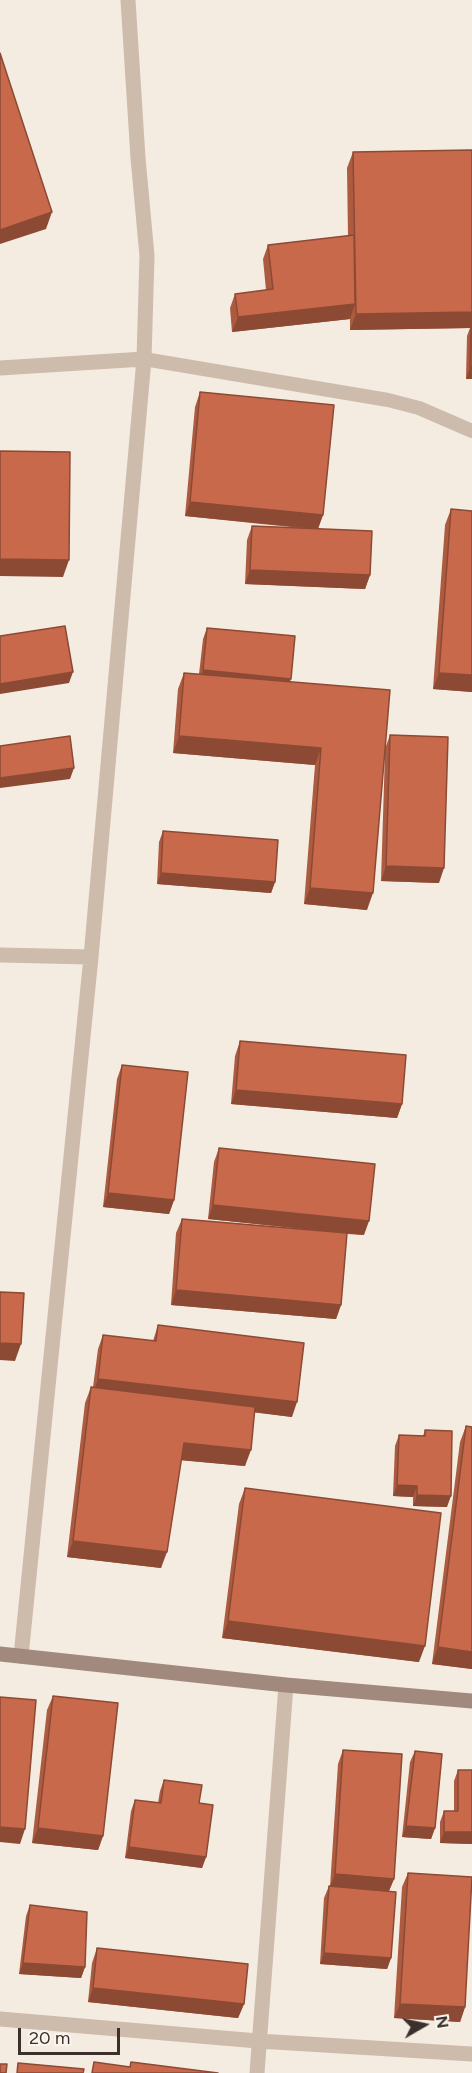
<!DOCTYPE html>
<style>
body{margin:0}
#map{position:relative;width:472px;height:2073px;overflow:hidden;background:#f4ebe1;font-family:Figtree,sans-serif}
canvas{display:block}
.north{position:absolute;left:394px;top:1995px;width:60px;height:60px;-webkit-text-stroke:4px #fbf5ee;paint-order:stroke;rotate:81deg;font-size:16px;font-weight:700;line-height:24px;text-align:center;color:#3b302b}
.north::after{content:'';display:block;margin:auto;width:21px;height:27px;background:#3b302b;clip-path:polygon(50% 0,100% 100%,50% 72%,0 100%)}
.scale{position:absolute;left:18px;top:2028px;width:102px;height:27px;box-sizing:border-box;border:3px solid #3b302b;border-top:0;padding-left:8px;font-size:18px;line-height:21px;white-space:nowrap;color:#3b302b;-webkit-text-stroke:4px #fbf5ee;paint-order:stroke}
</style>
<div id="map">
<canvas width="472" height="2073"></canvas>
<div class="north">N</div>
<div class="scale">20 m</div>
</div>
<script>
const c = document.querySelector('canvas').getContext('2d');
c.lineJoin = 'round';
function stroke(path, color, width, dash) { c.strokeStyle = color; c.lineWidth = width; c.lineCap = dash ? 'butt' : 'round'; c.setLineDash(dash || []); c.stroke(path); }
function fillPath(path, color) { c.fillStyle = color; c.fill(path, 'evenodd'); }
const lane = new Path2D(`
 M144,359l244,41 31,8 53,23`);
const street = new Path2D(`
 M0,368l144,-9
 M0,955l91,2
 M21,1656l70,-699 53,-598 3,-103 -9,-98 -10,-158
 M0,2019l258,22 214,13
 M257,2073l29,-388`);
const secondary = new Path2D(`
 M0,1654l286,31 186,16`);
const wall = new Path2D(`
 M472,150v229h-6l1,-43 3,-8 -120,2v-11l-118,13 -2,-24 5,-14 31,-4 -3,-31 5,-14 80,-9 -1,-68 6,-16z
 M200,392l123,123 -5,13 52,47 -5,14 -120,-5 2,-44 5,-14 48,2 -115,-12 10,-109z
 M451,509l21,183 -39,-3 12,-164z
 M207,628l83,54 95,67 5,-14 49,148 -58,-2 4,-129 -18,158 -63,-6 11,-139 -142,-12 5,-64 6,-16 15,1 4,-35z
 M163,831l112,51 -4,11 -114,-9 2,-42z
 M240,1041l162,63 -5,14 -166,-14 4,-48z
 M122,1065l52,135 -5,14 -66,-7 14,-128z
 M219,1148l145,87 -17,-1 -6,71 -5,14 -165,-14 5,-72 6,-14 159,14 -133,-14 6,-57z
 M158,1325l134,92 -37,-5 -10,54 -64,-6 -20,108 -94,-11 18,-154 6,-16h2l5,-38 5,-14 50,6z
 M466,1426l6,1v242l-40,-5 28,-222z
 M425,1430l22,77 -34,-1v-9l-20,-1 2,-50 4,-11 24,1z
 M245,1488l174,174 -197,-24 17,-134z
 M53,1696l50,140 -5,14 -66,-7 15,-133z
 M343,1750l51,129 -5,12 2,67 -4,11 -67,-5 4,-66 5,-12 1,1 8,-123z
 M415,1751l20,77 -4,11 -29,-2 8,-75z
 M458,1770h14v74l-32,-1v-21l4,-11h10v-30z
 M164,1780l35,23 7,54 -4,11 -77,-10 6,-47 4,-11 23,3 2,-12z
 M408,1873l57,134 -5,15 -66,-4 8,-131z
 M30,1905l55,62 -4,11 -62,-4 7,-58z
 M97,1948l147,56 -6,14 -150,-16 4,-39z`);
const shadedWall = new Path2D(`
 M52,212l-6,17 -46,15v-14z
 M355,304l-5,15 -118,13 6,-15z
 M472,312v16l-1,-3 -1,3 -120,2 6,-16z
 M470,367h2v12h-6z
 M190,502l133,13 -5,14 -133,-13z
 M0,559l69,1 -6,17 -63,-1z
 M250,570l120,5 -5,14 -120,-5z
 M203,670l88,9 -4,11 -88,-8z
 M73,672l-4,11 -69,11v-10z
 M439,673l33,2v17l-39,-3z
 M179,736l142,12 -6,17 -142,-12z
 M74,768l-4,11 -70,9v-10z
 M386,866l58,2 -5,15 -58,-2z
 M161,873l114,9 -4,11 -114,-9z
 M310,888l63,5 -6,17 -63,-6z
 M236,1090l166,14 -5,14 -166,-14z
 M108,1193l66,7 -5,14 -66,-7z
 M213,1205l156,16 -5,14 -156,-16z
 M176,1290l165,15 -5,14 -165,-14z
 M0,1343l21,1 -6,17 -15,-1z
 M98,1379l199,23 -5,15 -199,-24z
 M184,1443l67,7 -6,16 -67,-6z
 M397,1485l20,1 -4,11 -20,-1z
 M417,1495l34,1 -4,11 -34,-1z
 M73,1541l94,11 -6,16 -94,-11z
 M228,1621l197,25 -6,16 -197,-24z
 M438,1647l34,5v17l-40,-5z
 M406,1826l29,2 -4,11 -29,-2z
 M0,1827l25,2 -5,15 -20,-2z
 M38,1828l65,8 -5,14 -66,-7z
 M444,1832h28v12l-32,-1z
 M129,1847l77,10 -4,11 -77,-10z
 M335,1874l59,5 -6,14 -59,-4z
 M324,1953l67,5 -4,11 -67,-5z
 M23,1963l62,4 -4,11 -62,-4z
 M93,1988l151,16 -6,14 -150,-16z
 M400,2004l65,3 -5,15 -66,-4z`);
const building = new Path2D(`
 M0,53l52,159 -52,18z
 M472,150v162l-116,2 -3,-162z
 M354,235l1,69 -117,13 -3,-23 38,-5 -5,-44z
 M471,325h1v42h-2z
 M200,392l134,13 -11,110 -133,-13z
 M0,451l70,1 -1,108 -69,-1z
 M451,509l21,2v164l-33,-2z
 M252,526l120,5 -2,44 -120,-5z
 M65,626l8,46 -73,12v-48z
 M207,628l88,8 -4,43 -88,-9z
 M184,673l206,17 -17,203 -63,-5 11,-140 -142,-12z
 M390,735l58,2 -4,131 -58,-2z
 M70,736l4,32 -74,10v-32z
 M163,831l115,9 -3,42 -114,-9z
 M240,1041l166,14 -4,49 -166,-14z
 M122,1065l66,7 -14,128 -66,-7z
 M219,1148l156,16 -6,57 -156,-16z
 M182,1219l165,14 -6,72 -165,-15z
 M0,1292l24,1 -3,51 -21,-1z
 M158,1325l146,18 -7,59 -199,-23 5,-44 53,6z
 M91,1387l164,20 -4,43 -67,-7 -17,109 -94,-11z
 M466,1426l6,1v225l-34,-5z
 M425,1430l27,1 -1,65 -34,-1v-9l-20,-1 2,-50 26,1z
 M245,1488l196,25 -16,133 -197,-25z
 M53,1696l65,7 -15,133 -65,-8z
 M0,1697l36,3 -11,129 -25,-2z
 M343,1750l59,4 -8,125 -59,-5z
 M415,1751l27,3 -7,74 -29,-2z
 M458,1770h14v62h-28v-21h14z
 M164,1780l38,5 -3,18 14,2 -7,52 -77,-10 6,-47 26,3z
 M408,1873l64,4 -7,130 -65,-3z
 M329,1886l67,6 -5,66 -67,-5z
 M30,1905l57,7 -2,55 -62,-4z
 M97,1948l151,16 -4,40 -151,-16z
 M94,2062l36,5 1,-5 87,11h-126z
 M18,2063l66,6 -1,4h-66z
 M0,2064h7l-1,9h-6z`);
stroke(lane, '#cdbbac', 14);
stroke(street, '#cdbbac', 15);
stroke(secondary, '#a18a7d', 15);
fillPath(wall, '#ac5a40');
fillPath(shadedWall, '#8c4a34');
fillPath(building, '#c8694b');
stroke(building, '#8c4a34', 1.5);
</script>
